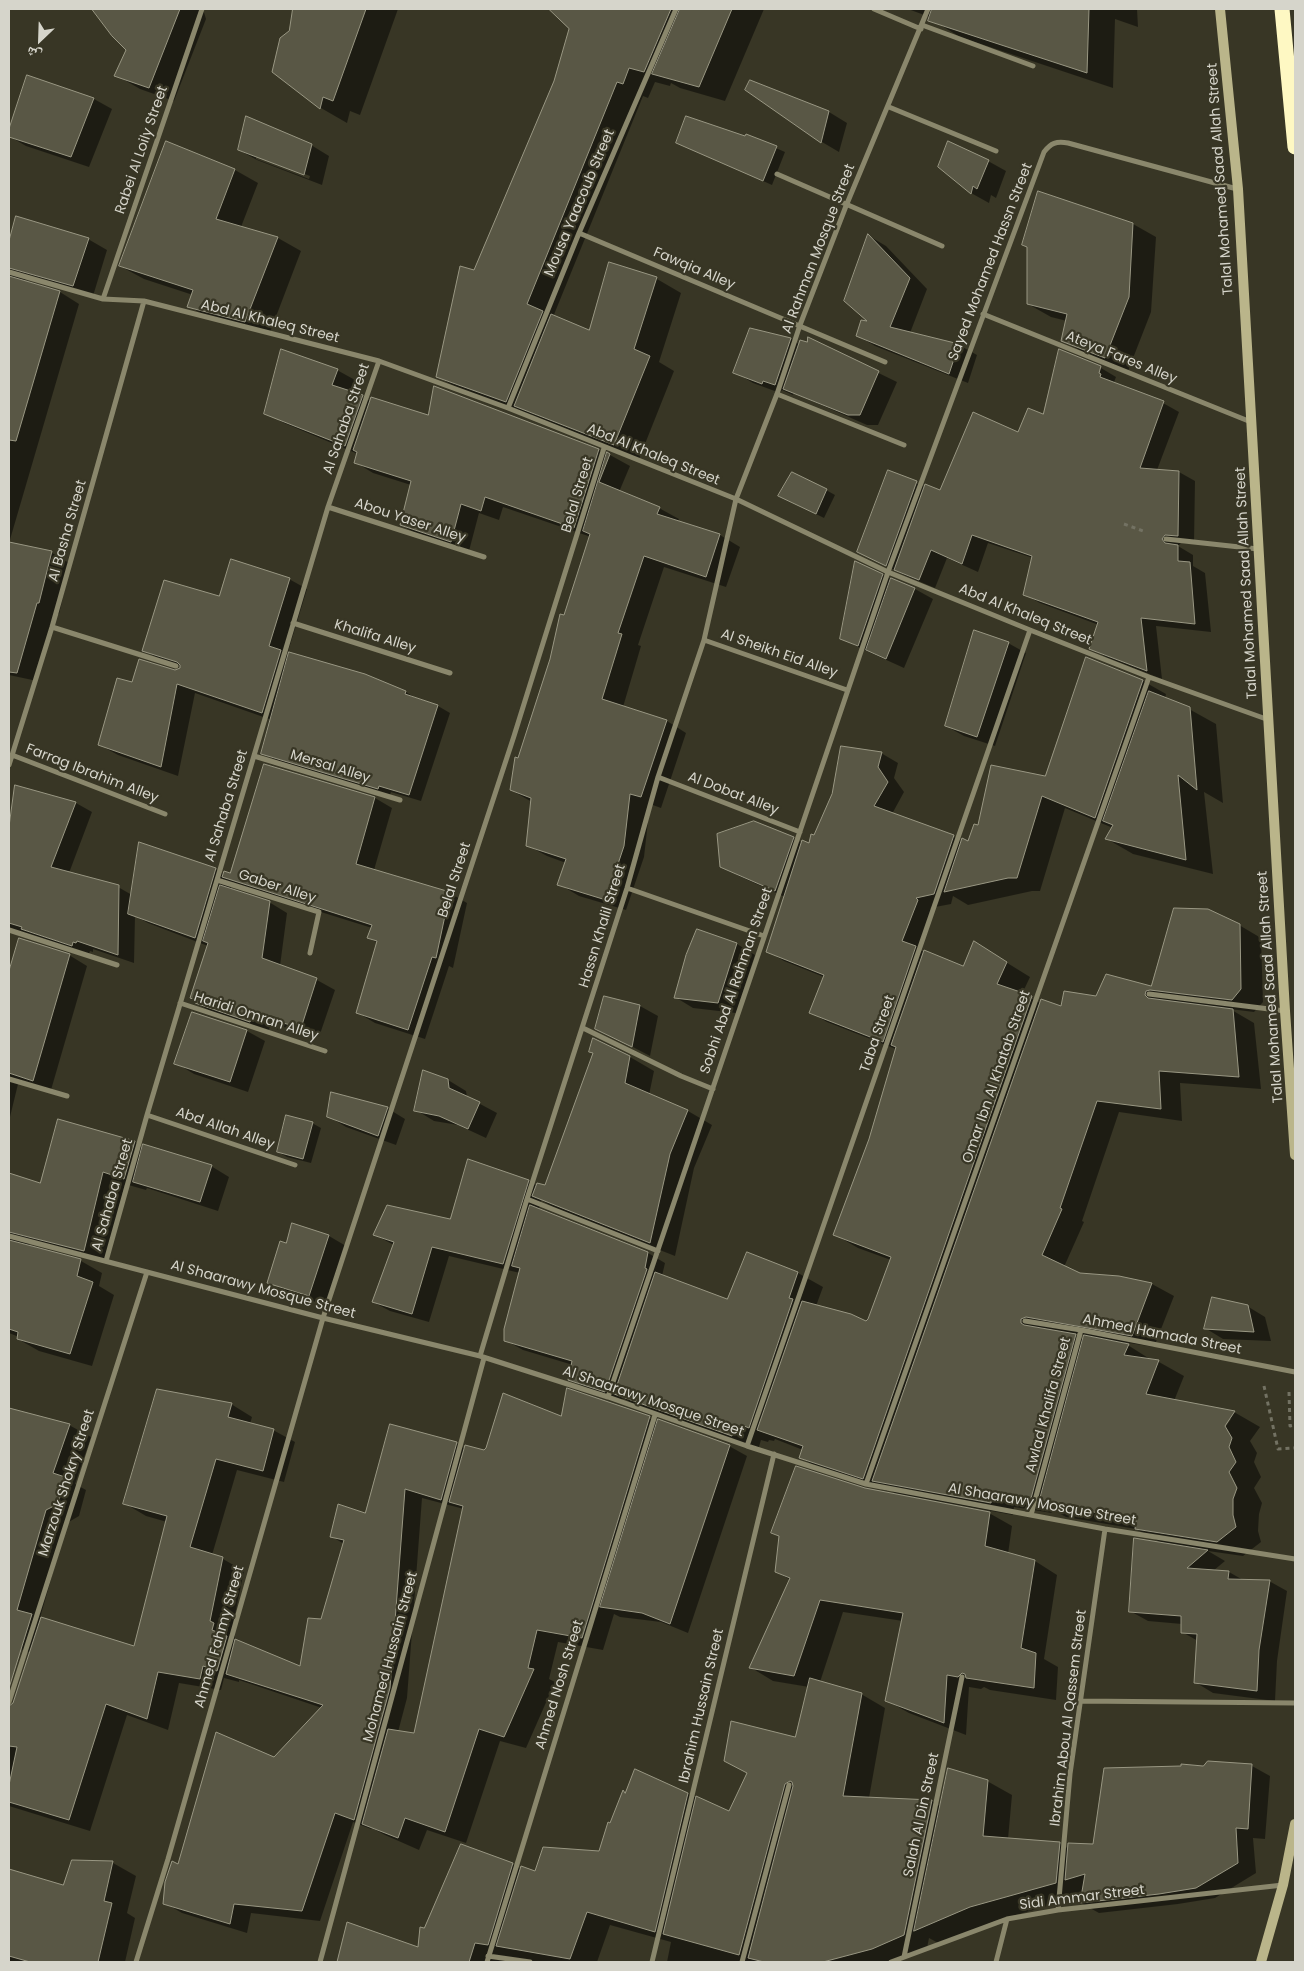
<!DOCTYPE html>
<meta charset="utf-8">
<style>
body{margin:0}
#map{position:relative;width:1304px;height:1971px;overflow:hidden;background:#383625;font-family:Poppins,"Noto Naskh Arabic",sans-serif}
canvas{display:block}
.frame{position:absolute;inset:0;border:10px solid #d6d5cb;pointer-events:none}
.north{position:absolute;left:15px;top:15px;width:50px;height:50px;-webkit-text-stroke:4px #383625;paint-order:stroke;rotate:204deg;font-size:14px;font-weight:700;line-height:20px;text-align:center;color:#d6d5cb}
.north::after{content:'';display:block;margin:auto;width:18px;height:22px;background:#d6d5cb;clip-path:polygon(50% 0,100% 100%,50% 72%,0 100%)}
</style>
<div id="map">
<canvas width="1304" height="1971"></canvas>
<div class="frame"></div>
<div class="north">ش</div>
</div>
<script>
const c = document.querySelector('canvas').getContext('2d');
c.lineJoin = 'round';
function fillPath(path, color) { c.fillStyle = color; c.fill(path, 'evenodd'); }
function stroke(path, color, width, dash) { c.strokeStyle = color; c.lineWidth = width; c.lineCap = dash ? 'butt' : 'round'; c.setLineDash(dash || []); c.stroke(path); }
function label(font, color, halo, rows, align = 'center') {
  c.font = font + ' Poppins,sans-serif'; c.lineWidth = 4.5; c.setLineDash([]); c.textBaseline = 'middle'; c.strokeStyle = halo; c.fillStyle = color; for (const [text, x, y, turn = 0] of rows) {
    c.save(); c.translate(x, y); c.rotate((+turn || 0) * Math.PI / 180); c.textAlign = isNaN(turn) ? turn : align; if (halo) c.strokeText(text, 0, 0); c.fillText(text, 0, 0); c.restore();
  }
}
const shadow = new Path2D(`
 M102,9h101l3,10 -32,82 -34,-12 -24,-14 12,-25 -23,-25z
 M294,9h104l-38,106 -10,-4 -3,12 -26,-15 -48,-37 17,-40z
 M561,9h203l-39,92 -45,-13 -9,-5 -1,3 -15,-4 -7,16 -5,-2 -90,221 37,15 19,-68 48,15 24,14 -22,69 15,9 -35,88 -107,-44 -1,1 -68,-25 -25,-14 36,-106 81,-190 15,-52 -12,-13z
 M908,9h229l1,18 -23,-8 -2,69 -153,-51 -26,-16 1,-2z
 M27,77l67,22 18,10 -23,58 -63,-21 -17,-10z
 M746,89l83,23 18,11 -8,29 -17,-10z
 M746,135l39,17 -13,33 -85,-38 59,-9z
 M311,145l18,11 -7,29 -65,-25 -18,-10zM256,156l54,20 -1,3 -53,-20z
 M988,161l18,10 -10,27 -5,-3 -2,8 -18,-10 -31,-26z
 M235,170l23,13 -17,44 37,11 23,13 -32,84 -57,-15 -23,-14 4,-11 -49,-16 -24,-13z
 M17,218l71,21 19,11 -14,46 -67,-17 -2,3 36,10 19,12 -70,239v-298z
 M1133,224l23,13 -5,75 -23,59 -43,-18 -23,-13 5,-19 -16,-4 -23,-13z
 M869,236l17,10 41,43 -17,44 49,12 18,10 -9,28 -93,-37 -18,-11 15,-11z
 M791,339l8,5 8,-1 2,-4 88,43 -19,43h-11l-73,-32 -1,2 -11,-5 -2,3 -27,-10 -18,-11z
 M1060,351l41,17 15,9 -2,5 49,21 16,9 -22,58 22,2 16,9 -1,63 -13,-1 -3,3 15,9v11l12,7 6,59 -55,-6 6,53 -56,-22 -15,-9 8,-23 -59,-22 -16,-9 9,-36 -45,-15 -10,29 -31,-14 -12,30 -31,-13 -45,-23 29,-81 37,16 16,4 103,-76z
 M337,370l18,10 -4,12 20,9 58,16 170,33 9,5h2l20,11 -11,26 40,16 20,11 -1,3 42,13 20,12 -14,40 -62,-20 -26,78 3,1 -18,61 44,14 19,12 -25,75 -11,-4 -6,53 -18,53 -47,-14 -20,-12 7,-21 -19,-7 -20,-11 5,-43 -21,-12 8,-31 72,-222 -88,-30 -4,13 -20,-7 -10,38 -50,-16 -18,-10 10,-40 -38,-12 -18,-11 3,-8 -74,-31 -18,-10z
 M826,490l9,5 -11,23 -36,-18z
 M9,544l43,9 19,11 -12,50 -3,-1 -19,68 -28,-6z
 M882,575l33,14 18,10 -29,69 -44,-20 -18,-10z
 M289,579l18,10 -20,66 119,37 11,7 21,7 12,7 -29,88 -30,-9 -1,3 -115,-35 -12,-7 9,-33 -77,-27 -17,83 -60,-21 -18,-10 33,-61 48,-15v-2l-20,-7 -18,-10 77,-53z
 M1008,643l18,10 -31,93 -31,-10 -18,-10z
 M1087,659l56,22 23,13 -1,4 24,11 27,15 7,79 -19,-11 9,82 -80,-20 -26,-15 6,-11 -48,-20 -25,83h-8l-64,14 -15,-9 -2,8 -21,4 4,2 -15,40 45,18 11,-25 55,34 -8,17 19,9 21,4 35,-9 55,-11 87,-62 22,13 2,64 -9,10 -24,-3 24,14 7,66 -81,-6 2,38 -63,-9 -37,109 2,1 -20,45 15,8 40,2 33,7 22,12 -20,51 -31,-5 30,19 6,1 25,14 -10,25 60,11 26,15 -10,14 7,12 -3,9 7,15 -7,11 8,15 -3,11 -1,17 3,11 -18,14 -35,-5 17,10 -12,10 16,1 14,8 26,1 18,10 -10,70 -2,40 -62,-8 -18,-11 3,-41 -16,-9v-8l-34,-3 -18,-10 32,-68 -26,-14 -70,-12 -13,-7 -1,3 -38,-6 -1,8 -118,-22 -8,-5v3l-64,-20 -23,-14 3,-7 -28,-11 -1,2 -5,-1 -1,2 -7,-2 -3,10 -118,-42 -17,-10 -1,2 -35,-11 -17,-10 3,-14 -50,-15 -18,-10 15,-67 -71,-17 -20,66 -39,-11 -17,-9 21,-57 -19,-10 76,-14 77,-40 9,5 8,1 85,-130 24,14 -5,24 39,16 24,14 -18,43 -19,88 -117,-46 -17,-10 -2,10 109,43 17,10 -3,13 65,25 71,-28 25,14 -7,19 50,17 25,-63 -33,-12 -24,-14 36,-95 26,-90 -69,-27 -17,-10 14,-35 -40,-16 -17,-10 18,-54 -46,-21 -18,-10 72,-28 9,5 8,1 71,-91 17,10 -4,15 10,14 -12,22 62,23 9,5h6l10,-15 67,-50zM1072,1333l13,2 -1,5zM1228,1419h3l-9,13z
 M265,765l110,33 17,10 -18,62 76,23 17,10 -14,65 -4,-2 -24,73 -50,-16 -17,-10 20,-70 -10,-5 4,-10 -131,-41 -8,-5 -3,8 39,12 18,11 -7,53 37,14 18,10 -16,47 -39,-11 -1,4 -9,-3 -2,4 -54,-18 -18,-10 12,-57 -60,-23 -13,-7 -1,47 -41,-14v3l-3,-1 -1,3 -80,-26v-92l7,-50 60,17 16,9 -23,61 49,14 14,8 83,-26 9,5h7z
 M697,931l40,13 18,11 -19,58 -43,-5 -18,-11z
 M19,939l50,16 18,11 -36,124 -32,-10 -10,41v-145z
 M640,1006l18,10 -8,40 -53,-28z
 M193,1013l54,18 18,10 -17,51 -54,-18 -18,-11z
 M448,1080l18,11 1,6 30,16 -11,25 -28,-13 -24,-4 -18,-11z
 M387,1108l18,11 -9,26 -50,-18 -18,-11z
 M312,1123l9,5 -10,35 -24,-6 -9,-5z
 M135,1142l9,6 67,18 18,11 -11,34 -71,-23 -1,2 -21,-6 -20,78 -73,-19 -6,3 55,15 21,12 -3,13 15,9 -22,71 -53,-15 -21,-12 1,-2 -10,-4v-159l31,11z
 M329,1236l17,10 -19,60 -40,-14 -18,-10 18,-37z
 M1247,1306l18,11 6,24 -48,-2 -18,-11z
 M231,1404l21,13 -2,7 23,6 22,12 -11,40 -47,-12 -25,85 11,4 21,12 -13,63 4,2 -1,5 2,1 65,25 21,-46 22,-77 -13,-8 35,-21 90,-72 9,6 20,2 77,-34 87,1 9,5 71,23 18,10 -59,177 -27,-11 -41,-5 -6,-3 -11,36 -45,-8 -9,37 6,3 -29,66 -26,-7 -34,102 -39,-13 -8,20 -34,-15 -13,-7 -1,1 -18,-7 -33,99 -69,-8 -4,20 -65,-20 -17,-10 14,-37 95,-108 48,-50 -83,-28v2l-15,-4 -3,12 -42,-7 -11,47 -41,-15 -37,116 -81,-25v-99l20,7 17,-56 -37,-13v-235l60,15 22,12 -16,47 11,6 -7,26 -12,7 -27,95 95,29 32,-125 -21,-6 -22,-13zM422,1498l42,11 -50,226 -16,-3 9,-34z
 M865,1489l124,24 23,13 -4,28 27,7 22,14 -13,84 14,8 -2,33 -66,-10 -6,-3 -3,2 -12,-2 -3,48 -57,-22 -23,-13 17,-79 -60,-9 -23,70 41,12 24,14 -16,90 63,3 9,6 46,-26 25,14 -4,44 51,4 10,6 25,-3 115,-84 43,4 18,10 -5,63 -12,-1 3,35 -41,25 -37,6 -79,9 -18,-10 1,-7 -87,25 -55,23 -11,-6 -2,10 -33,14h-227l4,-20 -61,-17 -13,37h-83l-4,-2 -1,2h-171l10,-38 68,27 96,-87 9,5 15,4 64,-21 26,-58h62l42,19 66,-74 13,-52 -36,-6 -23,-14 41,-87 -15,-8 4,-35 -7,-4z
 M73,1861l40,2 23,13 -9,37 8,5 -10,44h-116v-91l55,16z`);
const building = new Path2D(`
 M92,9h88l-31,79 -35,-12 12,-26 -14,-14z
 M293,9h73l-33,92 -10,-4 -3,12 -48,-37 8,-34 9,-7z
 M549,9h122l-27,63 -15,-4 -6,16 -6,-2 -90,222 16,7 -37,91 -70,-25 24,-111 14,4 80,-189 15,-52z
 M680,9h52l-33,78 -47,-13z
 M932,9h157l-2,64 -159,-52z
 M27,75l67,23 -23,59 -62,-20v-8z
 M750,80l79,31 -8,32 -76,-53z
 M246,116l66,28 -8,31 -66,-25z
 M686,116l59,20 1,-2 31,12 -14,35 -87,-38z
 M166,141l69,28 -19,50 62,18 -33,85 -58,-15 6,-17 -74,-24z
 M948,141l41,19 -12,29 -4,-3 -2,8 -33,-27z
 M1038,191l95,32 -4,74 -24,61 -44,-17 6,-27 -40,-10v-57l-5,-2z
 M16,216l73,22 -16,48 -64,-18v-27z
 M868,234l42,44 -20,49 69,17 -10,30 -93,-38 5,-16 6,1 -23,-20z
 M609,262l48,15 -23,72 16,7 -36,89 -100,-39 37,-92 38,16z
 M9,276l51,15 -44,150 -7,-1z
 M750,328l41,10 -16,47 -12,-4 -1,3 -29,-11z
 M808,337l71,34 -19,44h-12l-65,-26 17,-49 7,2z
 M281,349l57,20 -6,16 31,10 -18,51 -81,-32z
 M1059,349l42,17 -2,7 2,1 -1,3 64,24 -24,67 39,3 -1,65 -13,-1 -3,4 3,4 13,2v16l12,1 5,62 -54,-6 6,53 -58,-22 9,-27 -75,-27 9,-39 -60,-21 -10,29 -31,-14 -12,30 -25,-10 31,-86 15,6 33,-78 45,20 10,-24 15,6z
 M434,386l165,63 -25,79 -89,-31 -4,14 -20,-7 -10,38 -51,-17 11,-44 -57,-18 3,-11 -4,-2 18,-53 57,18z
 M607,452l3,2 -11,28 61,25 -3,7 63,20 -14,43 -62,-21 -26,77 4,1 -20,65 65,21 -26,77 -11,-3 -6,52 -18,54 -49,-15 9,-26 -40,-13 5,-48 -21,-8 5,-33 3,1 32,-99 10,-45 4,1 26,-81 -7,-3z
 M888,470l29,11 -31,85 -29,-14z
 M792,472l35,17 -11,25 -38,-18z
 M9,542l43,9 -13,52h-2l-20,70 -8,-1z
 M231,559l59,19 -21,68 12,4 -19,63 -85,-29 -16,83 -63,-22 19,-67 15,4 7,-23 36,11 5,-2v-3l-3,-3 -35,-11 22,-71 55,16z
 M855,561l28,13 -25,72 -18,-7z
 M891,578l24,10 -29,71 -20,-9z
 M974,630l35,12 -32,95 -32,-11z
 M289,652l76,22 41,17 -1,3 33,11 -29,90 -30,-9 -1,3 -117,-35z
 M1086,657l57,23 -48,138 -53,-22 -25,82h-9l-64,14 18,-54 6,3 6,-17 4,1 13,-60 54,11z
 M1149,691l41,16 7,83 -19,-15 8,85 -81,-21 8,-14 -10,-4z
 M841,746l41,6 -4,15 10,15 -14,24 80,29 -20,59 -18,4 2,2 -16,41 14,5 -33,96 -74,-29 15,-38 -58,-23 36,-112 7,3 2,-9 3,1 18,-41z
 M264,764l111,33 -19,67 94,28 -14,66 -4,-1 -24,73 -52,-17 21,-72 -10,-3 5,-13 -150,-48 2,-6 6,2z
 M15,785l61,17 -25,65 68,18 -1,70 -41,-14 -1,2 -3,-1 -1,4 -51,-17 1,-2 -13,-4v-96z
 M754,821l40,16 -19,54 -55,-24 -3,-33z
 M139,842l77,26 -21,70 -67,-24z
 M220,885l50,16 -8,57 55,20 -16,50 -39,-11 -1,4 -9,-3 -2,4 -55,-19 1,-3 -6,-2 18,-55 -5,-2z
 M1174,908l34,1 32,15 1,65 -9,11 -82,-10 -4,1 -1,4 3,3 85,11 6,68 -80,-6 2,38 -64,-8 -37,107 2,1 -20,46 38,18 39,3 33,7 -20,53 -106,-19 -5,2v4l3,2 52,9 -46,168 -38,-6 -1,7 -119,-22 169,-482 20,7 3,-15 32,5 10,-22 45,12z
 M697,929l40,14 -19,60 -44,-5 12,-43z
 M19,938l51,16 -37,127 -24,-8v-102z
 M974,941l33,21 -10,22 35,12 -169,483 -64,-21 4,-12 -46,-16 45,-129 49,13 15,7 2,-2 23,-62 -58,-22 36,-96 27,-92 -5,-2 33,-95 39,16z
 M604,996l36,9 -8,42 -37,-18z
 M192,1012l55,18 -17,52 -56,-18z
 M593,1038l37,18 -5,27 63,27 -18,44 -20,89 -118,-47 5,-13 8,2 48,-132 -4,-1z
 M423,1070l25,9 1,9 31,14 -12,27 -29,-13 -25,-5z
 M331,1092l57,15 -10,29 -51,-19z
 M286,1115l27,7 -10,37 -26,-7z
 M58,1119l77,22 -11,38 -21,-7 -19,79 -75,-19v-59l31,10z
 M143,1144l69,21 -12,37 -67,-20z
 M468,1159l61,21 -26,84 -71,-17 -20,67 -40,-12 22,-60 -21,-7 14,-30 63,14z
 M530,1205l118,47 -3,16 2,1 -42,123 -37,-12 4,-19 -68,-20v-12l16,-61 -8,-2z
 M292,1223l37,12 -20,61 -42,-13 13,-42 6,2z
 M9,1240l72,19 -4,17 16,6 -23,72 -53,-15 1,-7 -9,-3z
 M747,1252l51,20 -9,26 4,1 -44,129 -5,-2 -1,3 -7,-3 -4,10 -118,-42 41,-122 72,27z
 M1212,1297l36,8 6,27 -50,-3z
 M1084,1335l45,9 -5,11 35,5 -13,34 89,17 -10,15 7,12 -3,9 7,15 -7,10 8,16 -4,11v16l3,12 -19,15 -82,-13 1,-10 -97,-16z
 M567,1388l83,28 -68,222 -45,-8 -9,38 6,1 -30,68 -25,-8 -34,103 -40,-14 -7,20 -36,-14 26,-95 26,4 49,-227 -14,-4 16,-57 19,5 2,-2 17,-55 58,23z
 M157,1389l75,14 -4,14 46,12 -11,42 -47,-12 -26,88 33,10 -13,64 4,2 -2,7 15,6 -10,35 -14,-5 -3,13 -42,-7 -11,47 -41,-15 -37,116 -60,-18v-17l8,-38 -8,-1v-40l4,-3 28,-86 93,29 33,-130 -44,-12z
 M9,1408l61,16 -17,49 12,4 -7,27 -12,6 -29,100 15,4 -23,74z
 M658,1419l72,26 -60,179 -28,-11 -42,-6z
 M390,1424l67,18 -16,58 -36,-11 -15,199 -36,132 -19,-7 -33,98 -68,-7 -4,20 -67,-20 2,-22 7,-21 6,3 38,-132 58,25 49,-52 -97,-31 9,-35 65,27 8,-48 13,1 23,-79 -14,-3 8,-33 27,9z
 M796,1466l69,22 125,24 -5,34 50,14 -14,88 15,5 -2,35 -68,-10 -1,-4 -3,-1 -4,4 -11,-2 -3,48 -59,-22 18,-88 -83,-13 -26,76 -45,-8 41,-90 -15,-6 4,-36 -8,-3z
 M1134,1538l74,12 -21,18 42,3 -1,8 42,1 -11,70 -2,41 -63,-8 3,-49 -16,-1v-17l-52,-4z
 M810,1678l52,15 -19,103 89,4 -28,135 -32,14 -49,13h-59l-16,-4 45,-172 -1,-4 -2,-1 -5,3 -46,171 -76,-21 33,-138 33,15 18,-38 -23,-12 7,-40 64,16z
 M1208,1761l44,3 -4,65 -12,-1 2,35 -42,25 -37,6 -79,9 5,-29 -20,6 3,-37 25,1 11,-76 77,-2v-2l22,2z
 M948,1768l40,12 -5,56 77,6 -4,41 -86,24 -56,24z
 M635,1769l53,24 -33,139 -68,-20 -17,47 -74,-13 25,-80 14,5 8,-24 56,4 9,-29 2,1 13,-33 2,3z
 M461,1844l52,19 -25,82 -13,-2 -6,19h-132l10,-40 71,25 2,-20 4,1z
 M72,1860l41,1 -9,40 8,2 -14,59h-68l-21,-6v-87l54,16z`);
const path = new Path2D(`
 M1124,524l22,8
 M1264,1386l14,63 17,-1
 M1289,1392l1,34 5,-1`);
const minor = new Path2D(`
 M874,9l47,20
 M922,25l111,41
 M889,107l107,44
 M777,174l165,72
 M579,233l306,129
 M9,272l94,27 41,2 235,60 129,47 228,91 152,73 142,58 119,47 120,43
 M103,299l99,-290
 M983,314l268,108
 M777,394l127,51
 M508,408l71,-175 97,-224
 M328,507l156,50
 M1166,539l92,10
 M293,623l157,50
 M52,627l124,39
 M704,640l143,50
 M12,755l153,59
 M254,756l146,44
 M9,765l43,-138 92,-326
 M658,777l142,55
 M217,880l102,32 -9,41
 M627,888l137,48
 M9,930l108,35
 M1149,994l136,17
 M180,1003l145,48
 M583,1028l98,48 32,13
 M9,1079l58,17
 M147,1115l148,50
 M527,1199l131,52
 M9,1236l314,82 157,38 128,41 139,49 119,38 239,45 190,30
 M106,1261l41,-146 181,-608 51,-146
 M1025,1321l56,9 214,42
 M480,1356l47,-157 100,-311 31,-111 46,-137 32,-141 41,-105 23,-69 46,-119 82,-197
 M608,1397l280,-825 156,-420c7,-9 12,-11 24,-9l169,46
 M747,1446l283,-816
 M866,1484l283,-807
 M1031,1515l50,-185
 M1080,1701l215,2
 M9,1702l138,-430
 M1058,1910l12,-136 35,-245
 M488,1956l42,6
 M904,1957l58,-280
 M136,1962l32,-103 155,-541 191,-582 90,-288
 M320,1962l164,-604
 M487,1962l168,-547
 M652,1962l122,-508
 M742,1962l47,-177
 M891,1962l116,-43 51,-9 225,-25
 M996,1962l11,-43`);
const secondary = new Path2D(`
 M1220,9l18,180 47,822 10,144
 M1261,1962l22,-77 12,-61`);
const motorway = new Path2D(`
 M1282,9l13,138`);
const streetNames = [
 ["Rabei Al Loily Street",142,150,-71],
 ["Talal Mohamed Saad Allah Street",1221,179,-94],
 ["Mousa Yaacoub Street",580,203,-67],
 ["Al Rahman Mosque Street",819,249,-69],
 ["Sayed Mohamed Hassn Street",991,262,-69],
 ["Fawqia Alley",694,269,23],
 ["Abd Al Khaleq Street",270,322,14],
 ["Ateya Fares Alley",1121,358,22],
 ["Al Sahaba Street",347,419,-71],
 ["Abd Al Khaleq Street",653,455,22],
 ["Belal Street",578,495,-73],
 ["Abou Yaser Alley",410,521,18],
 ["Al Basha Street",68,531,-74],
 ["Talal Mohamed Saad Allah Street",1247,583,-93],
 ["Abd Al Khaleq Street",1025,615,22],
 ["Khalifa Alley",375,637,17],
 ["Al Sheikh Eid Alley",779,654,19],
 ["Mersal Alley",330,767,17],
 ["Farrag Ibrahim Alley",92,774,21],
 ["Al Dobat Alley",733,794,21],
 ["Al Sahaba Street",227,806,-73],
 ["Belal Street",455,880,-72],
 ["Gaber Alley",277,887,18],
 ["Hassn Khalil Street",603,926,-73],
 ["Sobhi Abd Al Rahman Street",737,981,-71],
 ["Talal Mohamed Saad Allah Street",1271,987,-94],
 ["Haridi Omran Alley",256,1017,18],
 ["Taba Street",878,1034,-71],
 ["Omar Ibn Al Khatab Street",997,1077,-71],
 ["Abd Allah Alley",225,1129,19],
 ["Al Sahaba Street",113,1195,-74],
 ["Al Shaarawy Mosque Street",263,1290,15],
 ["Ahmed Hamada Street",1162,1335,11],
 ["Al Shaarawy Mosque Street",653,1402,19],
 ["Awlad Khalifa Street",1049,1405,-75],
 ["Marzouk Shokry Street",67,1483,-72],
 ["Al Shaarawy Mosque Street",1042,1505,10],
 ["Ahmed Fahmy Street",220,1637,-74],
 ["Mohamed Hussain Street",391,1657,-75],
 ["Ahmed Nosh Street",560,1685,-73],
 ["Ibrahim Hussain Street",702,1706,-77],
 ["Ibrahim Abou Al Qassem Street",1069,1718,-83],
 ["Salah Al Din Street",922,1815,-78],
 ["Sidi Ammar Street",1082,1898,-7]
];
fillPath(shadow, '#0007');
fillPath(building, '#595745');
stroke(building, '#999783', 1);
stroke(path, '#737263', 3, [4, 4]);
stroke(minor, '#8a876c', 5);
stroke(secondary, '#bab58a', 10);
stroke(motorway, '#fef8c3', 15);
label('14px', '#d6d5cb', '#383625', streetNames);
</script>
